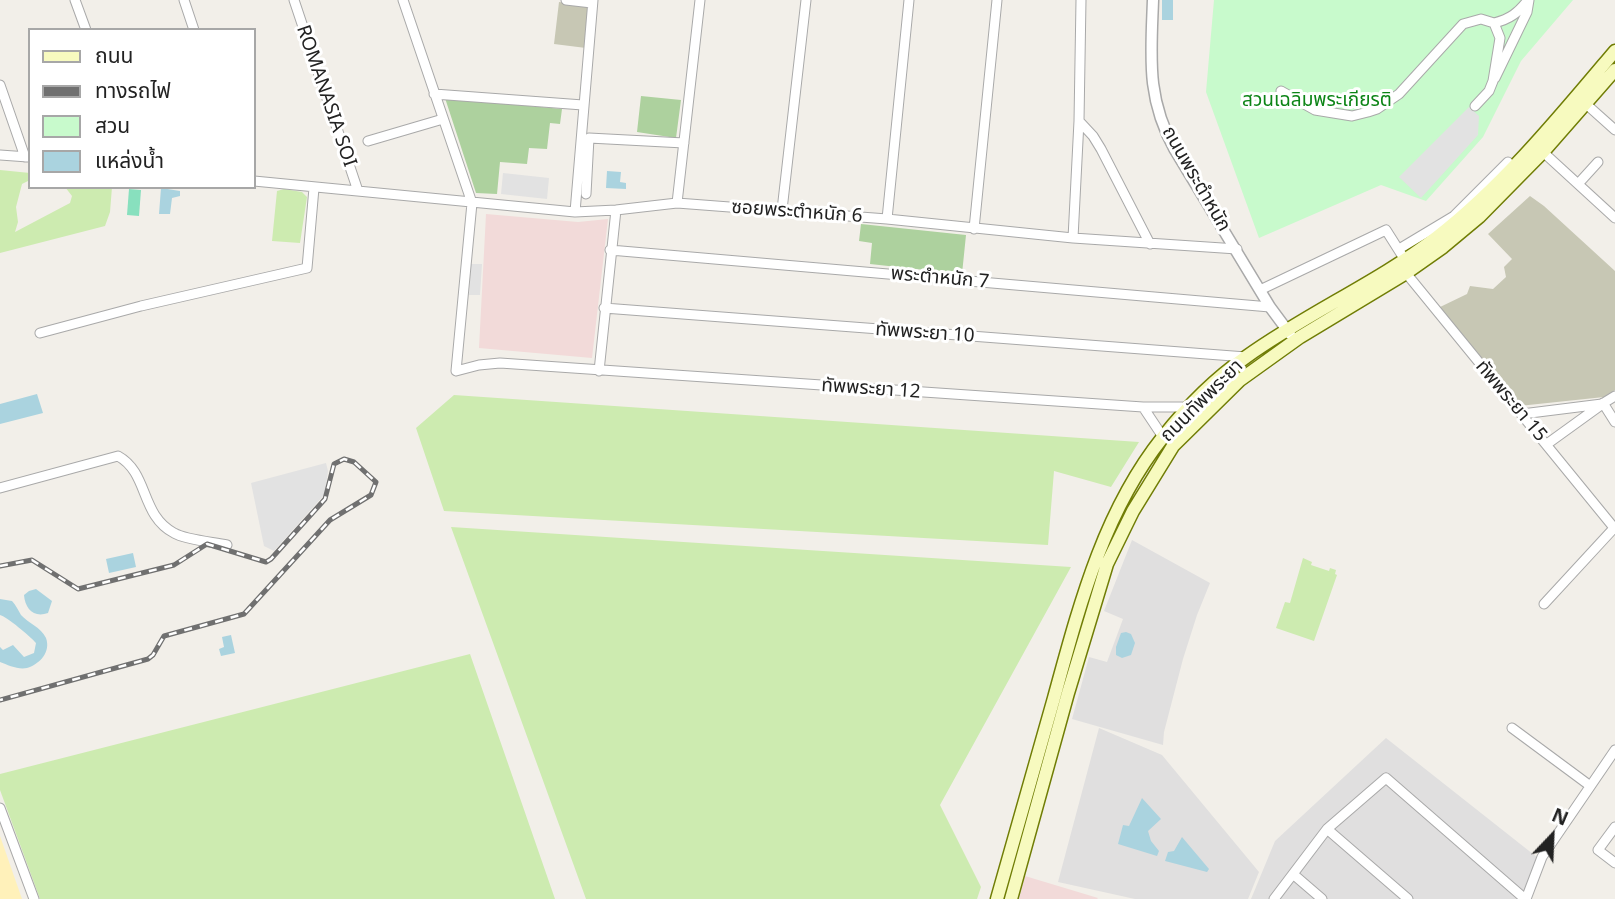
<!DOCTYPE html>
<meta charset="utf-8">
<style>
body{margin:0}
#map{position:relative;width:1615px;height:899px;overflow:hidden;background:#f2efe9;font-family:"Noto Sans","Noto Sans Thai",sans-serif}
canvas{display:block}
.legend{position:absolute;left:28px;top:28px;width:228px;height:161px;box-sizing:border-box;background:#fff;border:2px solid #a7a7a7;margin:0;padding:9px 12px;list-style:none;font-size:21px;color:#222}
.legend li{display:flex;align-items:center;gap:14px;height:35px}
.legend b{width:35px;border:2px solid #a7a7a7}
.north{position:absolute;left:1517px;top:801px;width:70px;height:70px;-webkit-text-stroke:5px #fff;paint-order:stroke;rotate:23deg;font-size:19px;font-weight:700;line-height:28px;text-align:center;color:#222}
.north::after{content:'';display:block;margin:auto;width:24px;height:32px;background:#222;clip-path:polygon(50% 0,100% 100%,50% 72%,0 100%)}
</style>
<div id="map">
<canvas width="1615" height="899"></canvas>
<ul class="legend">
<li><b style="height:9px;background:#f7fabf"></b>ถนน</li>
<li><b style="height:9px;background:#707070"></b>ทางรถไฟ</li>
<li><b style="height:19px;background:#c8facc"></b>สวน</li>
<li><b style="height:19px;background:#aad3df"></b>แหล่งน้ำ</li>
</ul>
<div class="north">N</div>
</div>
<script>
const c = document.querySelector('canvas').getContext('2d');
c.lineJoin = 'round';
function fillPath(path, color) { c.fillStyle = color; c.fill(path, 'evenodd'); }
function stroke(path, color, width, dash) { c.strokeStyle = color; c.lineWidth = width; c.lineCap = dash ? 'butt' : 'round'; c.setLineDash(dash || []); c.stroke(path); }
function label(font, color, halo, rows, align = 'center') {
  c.font = font + ' "Noto Sans","Noto Sans Thai",sans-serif'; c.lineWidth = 6; c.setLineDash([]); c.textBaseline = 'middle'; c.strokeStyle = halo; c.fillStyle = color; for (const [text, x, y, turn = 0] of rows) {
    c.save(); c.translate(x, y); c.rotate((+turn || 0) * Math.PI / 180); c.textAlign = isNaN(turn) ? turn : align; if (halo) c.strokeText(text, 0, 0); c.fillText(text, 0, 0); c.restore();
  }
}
const residential = new Path2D(`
 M1132,540l78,43 -13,32 -14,44 -19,73 -1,13 -91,-26 17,-62 18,5 16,-43 -19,-8z
 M1099,728l63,27 97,117 -11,27h-113l-77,-17z
 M1386,738l152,120 -16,41h-271l24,-58z`);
const commercial = new Path2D(`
 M486,214l92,8 30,-3 -16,139 -113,-10z
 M1025,876l73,22 -1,1h-78z`);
const construction = new Path2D(`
 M559,2l32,4 -5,42 -32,-4z
 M1530,196l14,10 71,65v119l-11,7 -85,9 -81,-98 29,-14 3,-8 23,3 13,-12 -2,-10 8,-8 -24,-25z`);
const grass = new Path2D(`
 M0,170l30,3v7l-8,4 -6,23 2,15 -3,10 55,-29 2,-7 -7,-9h47l-2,25 -5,14 -105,27z
 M284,189l18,3 5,5 -7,46 -28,-2 5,-50z
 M454,395l685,47 -28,45 -57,-16 -6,74 -604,-34 -28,-83z
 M451,527l620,40 -131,238 41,82 -4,12h-391z
 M1303,558l9,4 -1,3 18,6 1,-3 6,2 -1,4 2,1 -23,66 -38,-13 9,-26 5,1z
 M470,654l85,245h-515l-40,-109v-16z`);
const forest = new Path2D(`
 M641,96l40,4 -5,38 -39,-6z
 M445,98l117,11 -2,15 -10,-1 -3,26 -18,-1 -2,16 -27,-2 -3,32 -21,-1z
 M861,224l105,11 -4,39 -92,-10 2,-21 -13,-2z`);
const sand = new Path2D(`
 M0,836l22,63h-22z`);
const park = new Path2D(`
 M1214,0h359l-52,61 -38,76 -57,64 -45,-16 -122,53 -53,-146z`);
const pitch = new Path2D(`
 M129,189l12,1 -2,26 -12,-1z`);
const parking = new Path2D(`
 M1469,107l10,9 -1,19 -57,63 -22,-21z
 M503,173l46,5 -2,21 -46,-5z
 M471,264h11l-2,31h-11z
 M326,463l2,8 -3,23 -51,57 -10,-5 -13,-63z`);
const water = new Path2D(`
 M1162,0h11v20h-11z
 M607,171l14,1 -1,10 6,1v6l-20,-1z
 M161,188l19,3v5l-8,2 -2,16h-11z
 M37,394l6,19 -43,11v-20z
 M133,553l3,14 -27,6 -3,-14z
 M36,589l16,12 -4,12c-14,5 -23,-4 -24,-18l5,-4z
 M0,599l12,2c4,4 6,9 9,14 7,8 20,12 25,23 5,14 -6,26 -19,30 -9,2 -19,-3 -27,-6v-15l3,3 10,-5 11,12 10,-4 2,-10c-5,-6 -30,-27 -36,-28z
 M1126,632l5,2 4,9 -4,12 -9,3 -6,-3v-8l5,-14z
 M231,635l4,18 -14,3 -2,-7 5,-2 -2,-10z
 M1142,798l19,21 -13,12 3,10 8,10 -2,5 -39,-12 5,-19 6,1z
 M1182,837l27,32 -2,3 -42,-11 3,-9 6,-1z`);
const minor = new Path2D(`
 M75,0l11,30
 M184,0l10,30
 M294,0l64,191
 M403,0l69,203 -16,168 23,-6 21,-2 643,44h48
 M566,0l26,3
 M1494,23c16,-4 24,-10 34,-23
 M1495,78l32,-66 2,-12
 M0,85l25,72
 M1281,91l34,19 37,6 16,-4 9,-3 22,-15 64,-70 18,-5 13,4 6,15 -7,43 -4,10 -14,15
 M434,94l149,11
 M1586,104l29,26
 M1079,121l14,15 8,13 49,95
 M368,141l75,-22
 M1543,152l72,66
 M0,155l28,2
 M254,181l321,31 41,-2 61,-7 210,16 186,19 164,11
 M1578,184l20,-22
 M586,194l3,-56 95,5
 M677,203l23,-203
 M782,210l24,-210
 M575,212l18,-212
 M887,219l22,-219
 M974,229l23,-229
 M1073,238l6,-117 2,-121
 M1399,249l55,-33 54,-54 4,5
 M610,250l660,57
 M1406,273l209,256
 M1260,290l126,-60 19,30
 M604,308l642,49
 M40,333l101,-27 166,-38 7,-80
 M599,371l17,-161
 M1603,403l12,19
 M1143,407l20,30
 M1522,414l80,-10 13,-8
 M1547,444l54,-39
 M0,488l118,-32c31,17 22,59 56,77 12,7 39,9 53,12
 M1544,604l71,-77
 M1512,728l77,57
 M0,808l34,91
 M1615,827l-17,23 17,13
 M1327,829l81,70
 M1293,874l29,25
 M1274,899l53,-70 59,-51 139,121
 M1526,899l16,-42 73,-107`);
const tertiary = new Path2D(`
 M1153,0c-2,57 -7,98 22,150l95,157 20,27`);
const secondary = new Path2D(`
 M997,899c19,-67 38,-134 57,-201 25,-91 49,-186 109,-261 23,-29 53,-59 83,-80 61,-44 131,-74 191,-120 66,-51 124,-122 178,-186
 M1011,899l57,-206 39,-129 26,-53 40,-65 67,-66 60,-43 106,-64 37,-26 36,-30 64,-65 72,-82`);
const rail = new Path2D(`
 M0,566l32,-6 46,29 96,-24 33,-21 59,18 5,-3 54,-60 9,-35 10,-5 10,3 22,20 -5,13 -41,25 -86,94 -80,22 -11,19 -5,4 -148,41`);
const streetNames = [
 ["ROMANASIA SOI",326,96,71],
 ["ถนนพระตำหนัก",1196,179,60],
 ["ซอยพระตำหนัก 6",797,212,4],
 ["พระตำหนัก 7",940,278,5],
 ["ทัพพระยา 10",925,333,4],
 ["ทัพพระยา 12",871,389,4],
 ["ถนนทัพพระยา",1202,401,-45],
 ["ทัพพระยา 15",1511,401,50]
];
const parkNames = [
 ["สวนเฉลิมพระเกียรติ",1317,101]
];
fillPath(residential, '#e0dfdf');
fillPath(commercial, '#f2dad9');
fillPath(construction, '#c7c7b4');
fillPath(grass, '#cdebb0');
fillPath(forest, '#add19e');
fillPath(sand, '#fff1ba');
fillPath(park, '#c8facc');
fillPath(pitch, '#88e0be');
fillPath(parking, '#e2e2e2');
fillPath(water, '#aad3df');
stroke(minor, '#a9a9a9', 11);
stroke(tertiary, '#a9a9a9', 13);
stroke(secondary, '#707d05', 15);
stroke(minor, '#fff', 9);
stroke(tertiary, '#fff', 10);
stroke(secondary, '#f7fabf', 12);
stroke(rail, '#707070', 5);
stroke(rail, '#fff', 2.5, [8]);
label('19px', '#222', '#fff', streetNames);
label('19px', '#0c8416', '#fff', parkNames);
</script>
